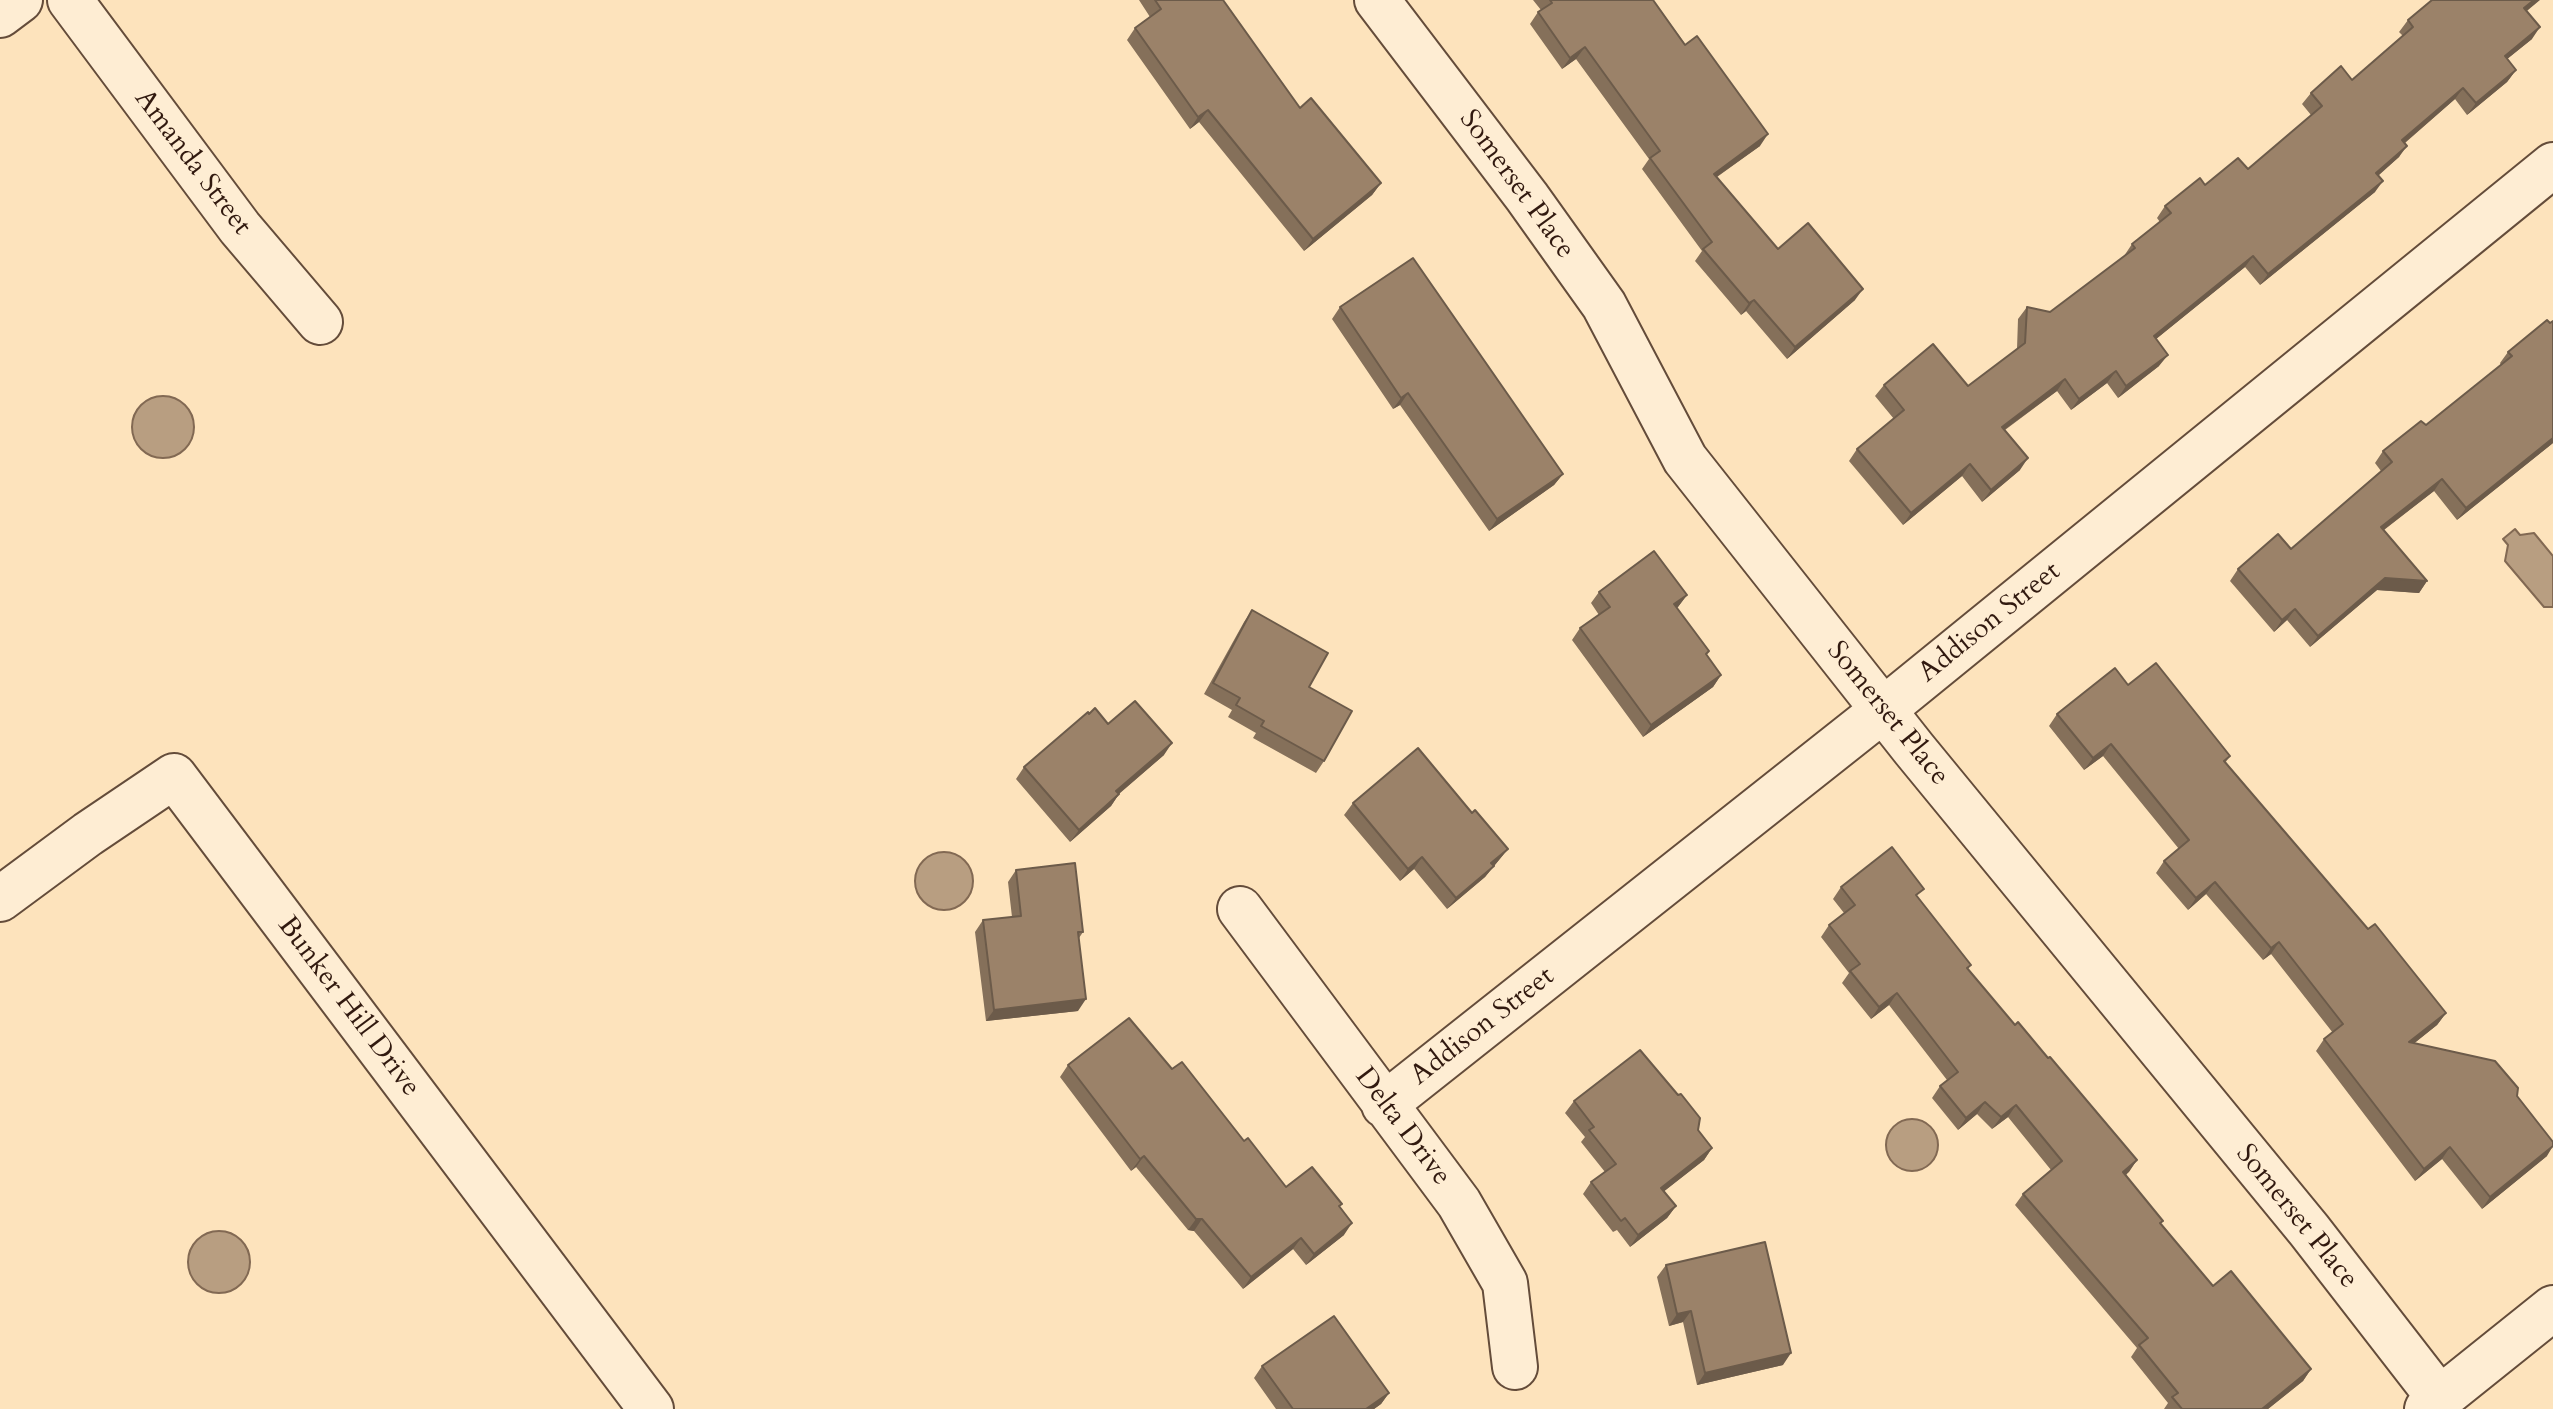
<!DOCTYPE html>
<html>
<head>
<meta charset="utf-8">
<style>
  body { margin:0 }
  canvas { display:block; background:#fde3bc }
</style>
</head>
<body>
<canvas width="2553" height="1409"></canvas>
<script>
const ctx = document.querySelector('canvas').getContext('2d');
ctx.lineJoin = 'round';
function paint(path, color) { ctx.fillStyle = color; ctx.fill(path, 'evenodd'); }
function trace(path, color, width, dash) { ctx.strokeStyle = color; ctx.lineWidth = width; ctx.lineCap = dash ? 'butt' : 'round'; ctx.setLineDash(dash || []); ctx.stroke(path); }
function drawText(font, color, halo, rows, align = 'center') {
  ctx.font = font + ' Cardo,serif'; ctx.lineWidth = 8; ctx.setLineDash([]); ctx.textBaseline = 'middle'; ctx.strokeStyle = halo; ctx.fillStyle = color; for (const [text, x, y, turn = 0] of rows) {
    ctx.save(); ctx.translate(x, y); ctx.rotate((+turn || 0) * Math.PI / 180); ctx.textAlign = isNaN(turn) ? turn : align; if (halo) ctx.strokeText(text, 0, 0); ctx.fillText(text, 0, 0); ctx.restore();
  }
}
const water = new Path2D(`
  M132 427a31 31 0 1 1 62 0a31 31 0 1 1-62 0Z
  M2515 529 2520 535 2534 533 2553 556V607H2544L2505 561 2508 545 2503 539Z
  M915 881a29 29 0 1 1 58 0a29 29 0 1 1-58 0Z
  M1886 1145a26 26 0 1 1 52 0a26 26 0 1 1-52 0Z
  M188 1262a31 31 0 1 1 62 0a31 31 0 1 1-62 0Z`);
const street = new Path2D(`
  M70 0 240 228 320 322
  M1377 0 1527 197 1604 305 1685 459 1914 749 2309 1230 2440 1399
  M0 15 20 0
  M0 899 88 834 174 776 651 1409
  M1240 909 1459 1203 1505 1283 1515 1367
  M1384 1105 1883 710 2553 165
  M2427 1409 2553 1308`);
const wall = new Path2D(`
  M1139 0H1223L1300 108 1381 183 1372 195 1304 251 1199 122 1190 129 1127 40 1135 28 1150 17Z
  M1533 0H1653L1760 146 1717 177 1778 249 1855 300 1787 359 1746 311 1741 315 1695 261 1702 251 1642 169 1649 159 1576 59 1562 69 1530 24 1538 12 1541 10Z
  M2527 11 2532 39 2507 59 2516 70 2507 82 2467 115 2455 99 2405 143 2399 157 2378 175 2375 192 2260 285 2245 267 2156 339 2159 366 2118 398 2107 383 2071 410 2057 391 2005 430 2020 470 1982 502 1962 476 1903 525 1849 461 1857 449 1894 419 1875 396 1884 385 1968 386 2017 349 2018 319 2027 307 2050 312 2124 256 2132 244 2160 222 2157 218 2165 206 2205 185 2248 169 2311 115 2302 104 2311 93 2352 80 2403 36 2399 32 2408 20Z
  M1340 307 1563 474 1554 485 1489 531 1400 405 1393 409 1332 319Z
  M2553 321V443L2457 520 2434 491 2384 530 2427 581 2419 593 2377 590 2310 647 2287 620 2274 632 2230 581 2238 569 2291 549 2381 471 2375 463 2383 451 2426 425 2501 365 2500 363 2508 352Z
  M1599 592 1687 595 1677 608 1709 651 1706 655 1721 675 1713 687 1643 737 1572 640 1580 628 1599 615 1591 603Z
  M1252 610 1309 687 1324 761 1316 773 1253 738 1256 733 1228 717 1232 710 1204 694 1244 622Z
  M2128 685 2230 756 2225 763 2368 929 2446 1013 2437 1025 2414 1043 2517 1096 2547 1156 2482 1209 2442 1159 2415 1181 2316 1051 2324 1039 2333 1033 2271 954 2263 960 2206 894 2188 910 2156 873 2164 861 2179 849 2103 756 2084 770 2049 726 2057 714Z
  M1089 714 1164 755 1119 794 1111 806 1070 842 1016 779 1024 767Z
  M1353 803 1472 813 1508 849 1485 877 1447 909 1414 869 1400 881 1344 815Z
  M1016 870 1083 932 1079 938 1078 1011 986 1021 975 932 983 920 1012 917 1008 882Z
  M1841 887 1918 898 1971 965 1968 969 2015 1025 2048 1058 2137 1160 2126 1175 2161 1224 2213 1286 2311 1369 2303 1381 2268 1409H2164L2168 1403 2131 1357 2137 1348 2015 1205 2023 1194 2051 1170 2008 1117 1992 1129 1977 1114 1958 1130 1932 1098 1940 1086 1947 1080 1889 1005 1871 1019 1842 983 1849 973 1821 937 1829 925 1844 913 1833 899Z
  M1068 1065 1172 1069 1244 1141 1286 1187 1340 1207 1344 1235 1306 1265 1293 1249 1243 1289 1194 1231 1188 1230 1136 1167 1131 1171 1060 1077Z
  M1574 1101 1698 1130 1712 1148 1704 1160 1664 1191 1676 1206 1667 1218 1630 1247 1617 1230 1613 1232 1583 1194 1591 1182 1605 1172 1581 1142 1585 1137 1565 1113Z
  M1666 1265 1783 1365 1697 1385 1683 1322 1669 1326 1657 1277Z
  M1262 1366 1389 1393 1381 1404 1374 1409H1276L1254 1378Z`);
const shadedWall = new Path2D(`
  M2534 0H2540L2516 20 2524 8Z
  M2540 27 2532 39 2496 68 2505 56Z
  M1585 47 1576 59 1562 69 1570 58Z
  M2516 70 2507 82 2467 115 2476 103Z
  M2463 88 2455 99 2394 152 2402 140Z
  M1208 110 1199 122 1190 129 1198 117Z
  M1768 134 1760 146 1705 185 1714 174Z
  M2407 146 2399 157 2368 185 2376 173Z
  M2383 181 2375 192 2260 285 2268 274Z
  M1381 183 1372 195 1304 251 1313 239Z
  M2253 256 2245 267 2145 348 2154 336Z
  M1863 289 1855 300 1787 359 1795 347Z
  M1754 300 1746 311 1741 315 1749 303Z
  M2168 355 2159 366 2118 398 2126 386Z
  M2116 371 2107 383 2071 410 2079 399Z
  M2065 379 2057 391 1993 438 2002 427Z
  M1408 393 1400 405 1393 409 1401 398Z
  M2553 438V443L2457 520 2466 508Z
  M2028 458 2020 470 1982 502 1991 490Z
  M1970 464 1962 476 1903 525 1911 513Z
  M1563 474 1554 485 1489 531 1497 519Z
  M2442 479 2434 491 2373 538 2381 527Z
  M2385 578 2427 581 2419 593 2377 590 2310 647 2318 636Z
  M1687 595 1678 607 1666 616 1674 604Z
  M2295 609 2287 620 2274 632 2282 620Z
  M1721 675 1713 687 1643 737 1651 725Z
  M1172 743 1164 755 1108 803 1116 791Z
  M2111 744 2103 756 2084 770 2093 758Z
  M1119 794 1111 806 1070 842 1079 830Z
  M1508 849 1485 877 1447 909 1456 898 1491 863Z
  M1422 857 1414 869 1400 881 1408 869Z
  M2215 882 2206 894 2188 910 2196 898Z
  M2279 942 2271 954 2263 960 2271 948Z
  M1897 993 1889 1005 1871 1019 1879 1007Z
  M1086 999 1078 1011 986 1021 994 1010Z
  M2446 1013 2437 1025 2401 1054 2409 1042Z
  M1985 1102 1977 1114 1958 1130 1966 1118Z
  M2016 1105 2008 1117 1992 1129 2001 1117Z
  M2553 1146 2547 1156 2482 1209 2490 1197Z
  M2450 1147 2442 1159 2415 1181 2424 1169Z
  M1712 1148 1704 1160 1653 1200 1661 1188Z
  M1144 1156 1136 1167 1131 1171 1140 1159Z
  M2137 1160 2129 1172 2115 1184 2123 1172Z
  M1676 1206 1667 1218 1630 1247 1638 1235Z
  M1196 1219H1202L1194 1231 1188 1230Z
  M1352 1223 1344 1235 1306 1265 1314 1254Z
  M1301 1238 1293 1249 1243 1289 1251 1277Z
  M1691 1311 1683 1322 1669 1326 1677 1314Z
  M1791 1353 1783 1365 1697 1385 1705 1373Z
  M2311 1369 2303 1381 2268 1409H2262Z
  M1389 1393 1381 1404 1374 1409H1366Z`);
const building = new Path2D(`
  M1155 0H1223L1300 108 1311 98 1381 183 1313 239 1208 110 1198 117 1135 28 1161 9Z
  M1550 0H1653L1685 45 1697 36 1768 134 1714 174 1778 249 1808 223 1863 289 1795 347 1754 300 1749 303 1703 249 1712 242 1650 158 1660 151 1585 47 1570 58 1538 12 1552 3Z
  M2432 0H2534L2524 8 2540 27 2505 56 2516 70 2476 103 2463 88 2402 140 2407 146 2376 173 2383 181 2268 274 2253 256 2154 336 2168 355 2126 386 2116 371 2079 399 2065 379 2002 427 2028 458 1991 490 1970 464 1911 513 1857 449 1904 410 1884 385 1933 344 1968 386 2025 343 2027 307 2050 312 2135 248 2132 244 2171 213 2165 206 2200 178 2205 185 2238 158 2248 169 2322 106 2311 93 2341 66 2352 80 2413 27 2408 20Z
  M1413 258 1563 474 1497 519 1408 393 1401 398 1340 307Z
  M2547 320 2550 323 2553 321V438L2466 508 2442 479 2381 527 2427 581 2385 578 2318 636 2295 609 2282 620 2238 569 2278 534 2291 549 2392 462 2383 451 2421 421 2426 425 2512 356 2508 352Z
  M1654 551 1687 595 1674 604 1709 651 1706 654 1721 675 1651 725 1580 628 1610 607 1599 592Z
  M1252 610 1328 653 1309 687 1352 711 1324 761 1261 726 1264 721 1236 705 1240 698 1213 683Z
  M2156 663 2230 756 2224 761 2368 929 2375 924 2446 1013 2409 1042 2495 1061 2518 1088 2517 1096 2553 1142V1146L2490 1197 2450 1147 2424 1169 2324 1039 2343 1024 2279 942 2271 948 2215 882 2196 898 2164 861 2189 840 2111 744 2093 758 2057 714 2115 668 2128 685Z
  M1135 701 1172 743 1116 791 1119 794 1079 830 1024 767 1088 712 1089 714 1095 708 1108 724Z
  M1418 748 1472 813 1475 810 1508 849 1491 863 1494 866 1456 898 1422 857 1408 869 1353 803Z
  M1892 847 1924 889 1916 895 1971 965 1967 968 2015 1025 2018 1022 2048 1058 2050 1057 2137 1160 2123 1172 2163 1221 2160 1223 2213 1286 2231 1271 2311 1369 2262 1409H2182L2172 1397 2178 1393 2139 1345 2148 1338 2023 1194 2062 1161 2016 1105 2001 1117 1985 1102 1966 1118 1940 1086 1958 1072 1897 993 1879 1007 1850 971 1860 964 1829 925 1855 905 1841 887Z
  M1075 863 1083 932H1078L1086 999 994 1010 983 920 1021 916 1016 870Z
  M1129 1018 1172 1069 1182 1062 1244 1141 1248 1138 1286 1187 1312 1167 1342 1204 1339 1206 1352 1223 1314 1254 1301 1238 1251 1277 1202 1219H1196L1144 1156 1140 1159 1068 1065Z
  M1640 1050 1678 1095 1681 1094 1700 1118 1698 1130 1712 1148 1661 1188 1676 1206 1638 1235 1625 1218 1621 1221 1591 1182 1616 1164 1589 1130 1594 1127 1574 1101Z
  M1765 1242 1791 1353 1705 1373 1691 1311 1677 1314 1666 1265Z
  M1334 1316 1389 1393 1366 1409H1293L1262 1366Z`);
const streetNames = [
  ["Amanda Street",192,163,53],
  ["Somerset Place",1516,185,54],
  ["Addison Street",1990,623,-39],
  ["Somerset Place",1887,714,51],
  ["Bunker Hill Drive",348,1007,53],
  ["Addison Street",1483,1027,-38],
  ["Delta Drive",1402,1127,53],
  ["Somerset Place",2296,1217,51]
];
paint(water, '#b89e81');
trace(water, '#826953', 2);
trace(street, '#644c3a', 48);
trace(street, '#feedd3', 44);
paint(wall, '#85705a');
paint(shadedWall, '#6c5b4a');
paint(building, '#9b8269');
trace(building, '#6c5b4a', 2);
drawText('28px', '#31190f', '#feedd3', streetNames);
</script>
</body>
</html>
